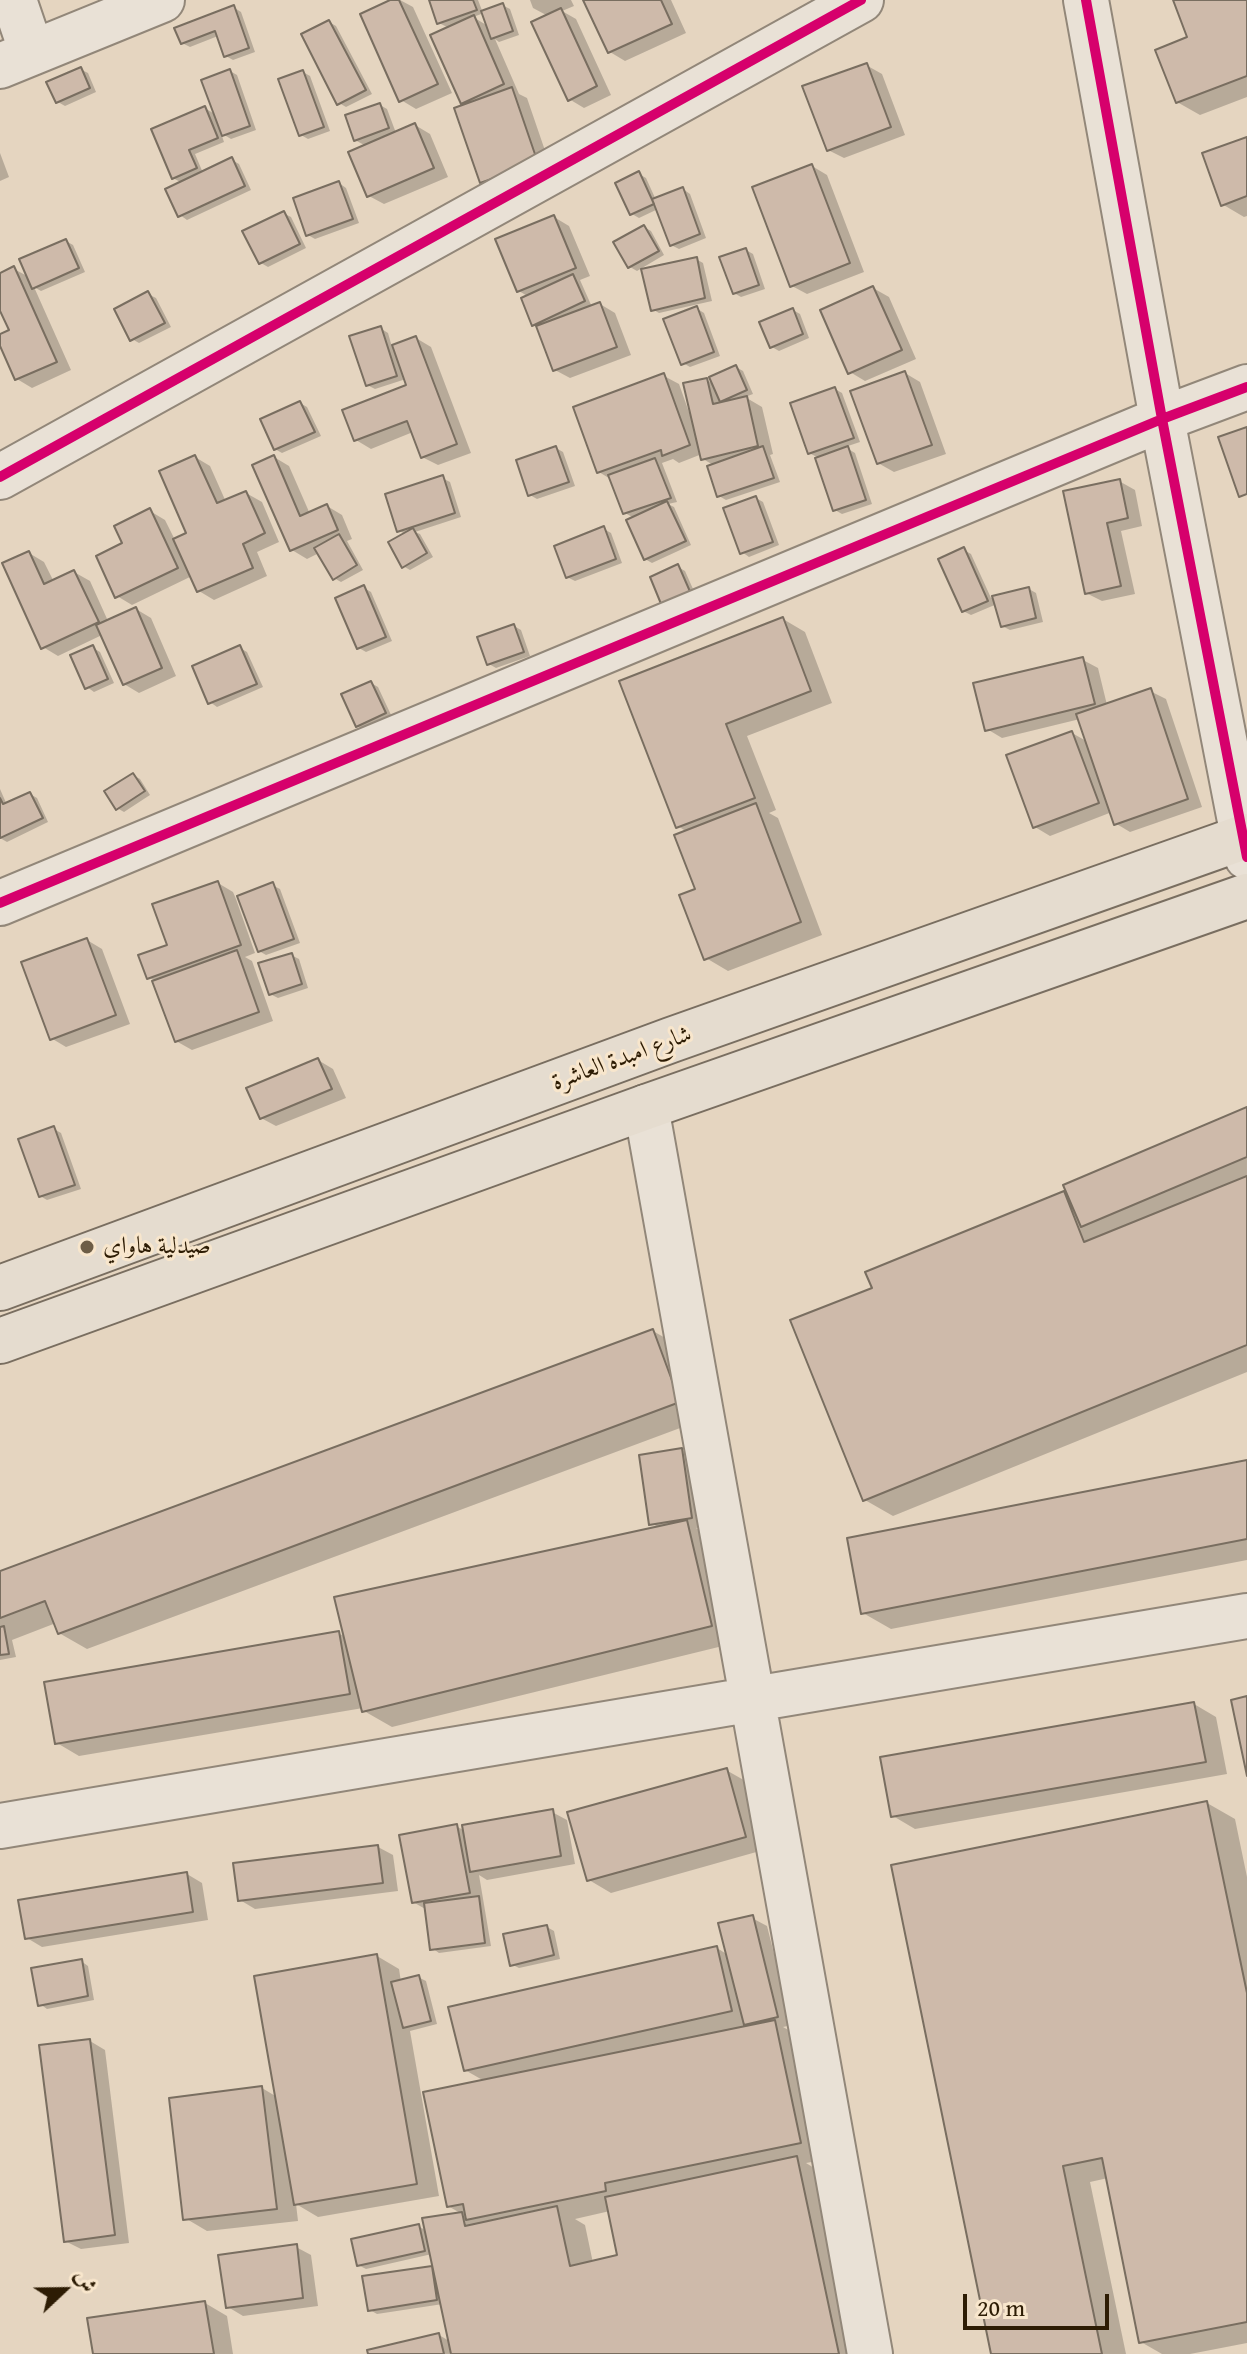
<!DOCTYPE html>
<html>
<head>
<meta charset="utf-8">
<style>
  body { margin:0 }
  #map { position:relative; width:1247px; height:2354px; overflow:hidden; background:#e5d5c0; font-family:"Gentium Book Plus",Amiri,serif }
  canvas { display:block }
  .north { position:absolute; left:24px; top:2250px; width:80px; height:80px; -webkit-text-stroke:6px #f8e6cc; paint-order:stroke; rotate:68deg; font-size:22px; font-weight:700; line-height:32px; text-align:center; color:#2d1c04 }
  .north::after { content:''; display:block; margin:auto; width:28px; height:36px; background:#2d1c04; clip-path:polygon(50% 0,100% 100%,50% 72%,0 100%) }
  .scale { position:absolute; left:963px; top:2294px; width:146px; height:36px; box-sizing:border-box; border:4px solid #2d1c04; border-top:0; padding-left:10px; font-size:24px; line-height:28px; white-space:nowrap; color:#2d1c04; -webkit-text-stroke:6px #f8e6cc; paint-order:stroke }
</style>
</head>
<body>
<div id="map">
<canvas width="1247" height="2354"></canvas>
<div class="north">ش</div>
<div class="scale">20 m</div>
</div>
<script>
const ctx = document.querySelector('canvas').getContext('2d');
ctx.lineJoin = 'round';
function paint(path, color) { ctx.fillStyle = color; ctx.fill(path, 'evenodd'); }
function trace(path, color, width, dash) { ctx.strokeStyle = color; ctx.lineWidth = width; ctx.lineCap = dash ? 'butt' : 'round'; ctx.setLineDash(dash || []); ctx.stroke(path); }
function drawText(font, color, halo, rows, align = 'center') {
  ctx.font = font + ' "Gentium Book Plus",Amiri,serif'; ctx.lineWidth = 6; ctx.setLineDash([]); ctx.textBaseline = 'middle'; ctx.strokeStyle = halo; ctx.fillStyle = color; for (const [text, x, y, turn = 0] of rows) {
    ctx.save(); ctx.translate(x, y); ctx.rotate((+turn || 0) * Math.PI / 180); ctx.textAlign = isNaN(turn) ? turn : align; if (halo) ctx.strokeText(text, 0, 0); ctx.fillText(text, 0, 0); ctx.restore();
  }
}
const shadow = new Path2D(`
  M394 0H400L413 7 452 93 416 109 401 100Z
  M431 0H478L483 13 502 5 510 9 519 35 499 42 495 39 519 94 527 98 552 171 497 190 481 181 449 28 439 23ZM484 13 488 26 473 17Z
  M530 0H571L574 6 562 11 576 19 611 95 584 108 569 99 548 16 533 8Z
  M586 0H671L686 33 625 61 610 52Z
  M1175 0H1247V97L1200 115 1177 102 1190 38Z
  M233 7 241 12 255 52 233 60 226 56 218 36 190 47 182 43Z
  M329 22 336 26 372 94 346 107 339 103Z
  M866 65 882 74 905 135 844 158 828 150Z
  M80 69 88 73 96 92 65 106 58 102Z
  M230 71 237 75 256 130 231 139 221 133 224 142 195 154 203 173 232 160 239 164 251 190 187 220 180 215 182 183 173 178 205 108 216 115Z
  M303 72 310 76 330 131 308 139 301 135Z
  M380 105 387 109 396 133 415 125 430 134 448 177 384 204 369 196 366 146 355 140Z
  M1247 139V216L1244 217 1222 204Z
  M0 153 9 177 0 181Z
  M812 166 827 175 864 272 807 294 792 286Z
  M639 174 646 178 656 200 683 189 690 194 706 238 679 249 671 245 658 209 639 218 632 214Z
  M339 183 346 188 359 223 315 239 308 235Z
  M283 213 291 217 306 248 268 267 261 263Z
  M554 217 569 226 590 276 580 280 592 307 600 304 615 313 631 355 570 378 555 370 538 327 534 324 529 297 519 291Z
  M644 227 651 231 664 255 637 271 630 267Z
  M66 241 73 245 85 272 41 291 34 287 71 370 32 388 17 379 0 341V336L11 331 2 311 0 312V275L14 269 29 277Z
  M746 250 753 254 765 289 741 297 734 293Z
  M696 259 703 263 712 301 659 313 652 309Z
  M873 288 889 297 916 359 865 381 850 372Z
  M148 294 156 298 171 327 139 343 132 339Z
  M696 308 704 313 720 356 690 367 683 363Z
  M793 310 800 314 809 338 779 351 772 347Z
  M380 328 388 333 392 347 416 338 431 347 471 453 438 465 422 457 413 432 371 449 356 440 409 386 406 379 375 389 367 385Z
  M736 367 743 371 753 394 745 397 762 407 773 454 770 455 780 482 726 500 719 496 715 466 703 459 702 454 679 463 673 459 662 463 677 502 668 504 674 507 691 545 652 563 645 559 634 518 625 513 612 480 599 472 664 376 679 384 690 415 693 414 707 380 715 385Z
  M905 373 920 382 946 454 894 472 878 463Z
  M835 389 842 393 860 442 845 447 855 453 872 504 842 514 835 510 817 457 809 453Z
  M300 403 307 407 321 436 282 453 275 449Z
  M556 448 563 452 575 486 537 499 530 495Z
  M195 457 210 466 226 502 246 493 262 502 279 542 257 552 267 576 214 600 199 591 192 576 132 605 117 596 124 544 150 511 165 520 175 540 189 535Z
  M274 457 289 466 310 514 327 506 342 515 352 539 347 541 363 570 341 582 334 578 319 553 307 559 292 550Z
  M442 478 450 482 461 517 415 532 420 534 433 557 410 570 403 566 405 534 398 530Z
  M1119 481 1135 490 1142 526 1121 531 1135 594 1102 601 1086 593Z
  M756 498 763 502 779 545 749 557 742 552Z
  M604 529 611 533 622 563 575 581 567 577Z
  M964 550 971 554 991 598 1029 589 1036 593 1043 622 1010 630 1002 626 997 604 971 615 963 611Z
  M29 553 44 562 54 582 74 572 90 581 108 621 136 609 151 618 176 676 139 693 124 684 102 635 58 656 43 647Z
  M678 567 685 571 701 607 675 618Z
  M364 588 371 592 392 641 366 652 359 648Z
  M783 619 805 632 832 703 747 736 776 810 769 813 778 818 822 935 728 971 706 958 687 832 678 826 622 682Z
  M514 626 521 630 530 656 496 668 489 664Z
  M93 648 100 652 114 683 94 692 87 687Z
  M240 648 247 652 263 687 217 707 210 702Z
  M1083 660 1098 668 1107 705 1150 691 1166 699 1202 807 1130 832 1115 823 1112 812 1050 836 1035 827 1072 733 1088 742 1080 719 1002 738 987 729Z
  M371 683 378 687 392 717 364 730 357 725Z
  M133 775 140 779 150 795 124 812 117 808Z
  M0 789 7 805 30 794 37 798 48 822 7 842 0 838Z
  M218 883 233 892 236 899 272 885 280 889 300 943 266 955 259 951 239 898 236 899 255 953 245 957 252 961 273 1021 192 1050 176 1041 155 981 148 977Z
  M87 940 102 949 130 1024 66 1047 51 1038Z
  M291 955 299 959 308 988 278 998 270 994Z
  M318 1060 333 1069 346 1098 276 1126 261 1118Z
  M1247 1109V1372L893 1516 865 1500 874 1289 1064 1194 1070 1198Z
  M54 1129 61 1133 81 1189 47 1200 40 1196Z
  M653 1331 681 1347 707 1418 87 1649 59 1633 56 1623 12 1640 16 1657 0 1660V1573Z
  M682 1450 697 1459 706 1526 696 1528 715 1539 739 1642 392 1727 364 1711 363 1708 79 1756 57 1743 338 1633 346 1637 660 1528 651 1523Z
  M1247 1462V1560L891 1629 863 1613Z
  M1194 1704 1216 1717 1227 1774 915 1829 893 1816Z
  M726 1770 749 1783 767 1849 611 1893 589 1880Z
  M1207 1803 1235 1819 1247 1877V2343L1190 2354H1162L1141 2342 1108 2178 1090 2182 1126 2354H993L893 1866Z
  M552 1812 567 1820 575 1864 487 1880 479 1875 491 1946 439 1953 432 1948 427 1910 413 1902 456 1826 465 1831Z
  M378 1847 393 1855 398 1891 255 1909 240 1900Z
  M187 1874 202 1883 208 1920 42 1947 27 1938Z
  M752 1918 767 1926 792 2025 783 2027 803 2038 828 2159 806 2163 824 2174 863 2354H370L439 2335 451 2342 443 2304 377 2314 370 2310 432 2268 435 2270 432 2254 366 2269 358 2265 418 2226 427 2231 462 2214 448 2206 486 2082 465 2070 717 1948 728 1955ZM610 2211 620 2257 593 2263 585 2225 575 2219Z
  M547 1927 554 1931 560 1959 519 1968 511 1964Z
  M377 1956 399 1969 401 1982 418 1977 426 1981 437 2024 410 2031 439 2196 318 2217 296 2204 298 2221 207 2231 185 2218 262 2088 277 2097Z
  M81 1961 88 1966 94 2000 47 2009 40 2004Z
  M90 2041 105 2050 129 2243 81 2249 65 2241Z
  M296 2247 311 2255 318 2306 243 2316 228 2307Z
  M205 2303 227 2316 233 2354H95Z`);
const building = new Path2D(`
  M390 0H399L438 84 399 102 360 14Z
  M429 0H473L477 10 437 24Z
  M583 0H661L672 24 608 53Z
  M1173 0H1247V76L1176 103 1155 50 1187 37Z
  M503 3 513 31 491 39 481 11Z
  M234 5 249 48 224 57 215 31 181 44 174 28Z
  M561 8 597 86 568 101 531 22Z
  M474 15 504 84 461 104 430 35Z
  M329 20 366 90 337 105 301 34Z
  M867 63 891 127 827 151 802 86Z
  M81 67 90 88 56 103 46 82Z
  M230 69 250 126 222 136 201 80Z
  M303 70 324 127 299 136 278 79Z
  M512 87 538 163 480 183 454 108Z
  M380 103 389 128 354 141 345 115Z
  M205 106 218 138 189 150 197 168 172 179 151 129Z
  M415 123 434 168 367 197 348 152Z
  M1247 137V196L1221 206 1202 153Z
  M232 157 245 186 178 217 165 189Z
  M812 164 850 263 790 287 752 187Z
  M639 171 654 204 630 215 615 183Z
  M339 181 353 219 306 236 293 198Z
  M683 187 700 234 670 246 652 199Z
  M284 211 300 244 259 264 242 231Z
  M554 215 576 268 517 292 495 239Z
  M644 225 659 251 628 268 613 242Z
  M66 239 79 268 32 289 19 259Z
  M746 248 759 285 733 294 719 257Z
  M697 257 705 298 651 311 641 269Z
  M14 266 57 362 15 380 0 346V334L9 330 0 311V273Z
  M573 274 585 301 532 326 521 298Z
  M873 286 902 350 848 374 820 310Z
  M148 291 165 323 130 341 114 309Z
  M600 302 617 347 553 371 536 326Z
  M697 306 714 352 681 365 663 319Z
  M793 308 803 334 770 348 759 322Z
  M381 326 397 376 366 386 349 336Z
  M416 336 457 444 421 458 407 421 354 441 342 410 406 385 392 345Z
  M736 365 747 390 720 402 709 377Z
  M905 371 932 445 877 464 850 391Z
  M664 373 690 445 662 456 661 450 597 473 573 407Z
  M707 378 713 404 747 396 758 446 701 460 683 383Z
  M835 387 854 438 808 454 790 403Z
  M300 401 315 432 274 450 260 419Z
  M1247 427V494L1239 497 1218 437Z
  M556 446 569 482 528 496 516 460Z
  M763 446 774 478 717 497 707 466Z
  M848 446 866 500 833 511 815 458Z
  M195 455 217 503 246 491 265 533 243 544 253 568 197 592 173 539 186 533 159 471Z
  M274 455 300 516 327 504 338 530 290 551 252 465Z
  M655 458 671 498 623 514 608 475Z
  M443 475 455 513 397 532 385 494Z
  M1120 479 1128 518 1107 523 1121 586 1085 594 1063 491Z
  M756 496 773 542 740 554 723 508Z
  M667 501 686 541 644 560 626 520Z
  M150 508 178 568 115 598 96 556 122 543 114 526Z
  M604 526 616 559 566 578 554 546Z
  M413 528 427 553 402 568 388 542Z
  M339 534 357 565 333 580 314 548Z
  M964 547 988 601 962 612 938 559Z
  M29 551 44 584 74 570 99 622 41 649 2 563Z
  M678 564 695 603 666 616 650 577Z
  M364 585 386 637 357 649 335 598Z
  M1029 587 1036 618 1001 627 992 596Z
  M136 607 162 668 123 685 96 625Z
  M783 617 811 691 726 724 755 798 676 828 619 681Z
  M514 624 524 652 487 665 477 637Z
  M93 645 108 679 85 689 70 655Z
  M240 645 257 684 208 704 192 666Z
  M1083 657 1095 704 985 731 973 683Z
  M371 681 386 713 356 727 341 694Z
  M1151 688 1188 799 1114 825 1076 714Z
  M1072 731 1099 803 1033 828 1006 755Z
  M133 773 145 791 116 810 104 791Z
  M30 792 43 818 0 838V798L3 804Z
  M756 803 801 922 704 960 679 895 695 889 674 835Z
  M218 881 241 945 147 979 138 955 167 945 152 904Z
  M273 882 294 939 258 952 237 896Z
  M87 938 116 1015 50 1040 21 962Z
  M237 950 259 1012 175 1042 152 981Z
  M292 953 302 984 269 995 258 963Z
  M318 1058 332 1089 260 1119 246 1088Z
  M1247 1107V1157L1081 1227 1063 1185Z
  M54 1126 75 1185 39 1197 18 1139Z
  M1247 1176V1345L863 1501 790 1320 872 1288 865 1272 1064 1191 1084 1242Z
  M653 1329 680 1402 58 1634 45 1601 0 1618V1571Z
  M682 1448 692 1518 649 1525 639 1455Z
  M1247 1460V1539L861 1614 847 1538Z
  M687 1520 712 1626 362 1712 334 1597Z
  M4 1626 9 1654 0 1655V1627Z
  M339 1631 350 1694 55 1744 44 1682Z
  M1247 1696V1776L1231 1700Z
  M1194 1702 1206 1762 891 1817 880 1757Z
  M727 1768 746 1837 587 1881 567 1812Z
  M1207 1801 1247 1993V2322L1139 2343 1102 2158 1063 2166 1102 2354H991L891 1865Z
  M553 1809 561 1856 470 1872 462 1825Z
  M457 1824 470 1893 412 1903 399 1835Z
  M378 1845 383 1883 238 1901 233 1863Z
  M187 1872 193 1912 25 1939 18 1900Z
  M479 1896 485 1943 430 1950 424 1903Z
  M753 1915 778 2017 744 2025 718 1923Z
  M547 1925 554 1955 510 1966 503 1934Z
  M717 1946 732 2011 464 2071 448 2007Z
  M377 1954 417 2184 294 2205 254 1976Z
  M82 1959 88 1996 38 2006 31 1968Z
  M419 1975 431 2021 403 2028 391 1982Z
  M775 2020 801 2143 605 2183 606 2191 466 2220 463 2204 447 2207 423 2092Z
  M90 2039 115 2235 64 2242 39 2045Z
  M262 2086 277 2209 183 2220 169 2098Z
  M797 2156 839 2354H451L422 2218 462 2212 465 2226 557 2206 570 2266 617 2255 605 2197Z
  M419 2224 425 2251 357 2266 351 2239Z
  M297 2244 303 2298 226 2308 218 2255Z
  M432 2266 437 2300 368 2311 362 2276Z
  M205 2301 214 2354H93L87 2318Z
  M439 2333 444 2354H368L367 2350Z`);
const minor = new Path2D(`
  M14 0 32 53
  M1086 0 1162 419 1247 857
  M0 66 162 0
  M0 477 861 0
  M0 903 1162 419 1247 387
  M646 1107 870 2354
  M0 1826 1247 1616`);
const major = new Path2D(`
  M0 1288 671 1040 1247 836
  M0 1341 646 1107 1247 896`);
const cycleway = new Path2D(`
  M1086 0 1162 419 1247 857
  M0 477 861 0
  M0 903 1162 419 1247 387`);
const markers = [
  [87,1247,8,"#6d5d46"]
];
const streetNames = [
  ["شارع امبدة العاشرة",622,1059,-20]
];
const poiNames = [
  ["صيدلية هاواي",103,1247]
];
paint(shadow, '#0003');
paint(building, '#cebaaa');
trace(building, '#796e60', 2);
trace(minor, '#928779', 48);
trace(major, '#796e60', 48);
trace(minor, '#e9e1d6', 44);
trace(major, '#e5dccf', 44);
trace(cycleway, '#d6006c', 10);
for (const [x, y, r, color] of markers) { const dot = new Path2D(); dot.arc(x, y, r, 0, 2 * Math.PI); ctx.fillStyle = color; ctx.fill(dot); trace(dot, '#f8e6cc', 3); }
drawText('24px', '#2d1c04', '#f8e6cc', streetNames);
drawText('24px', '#2d1c04', '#f8e6cc', poiNames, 'left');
</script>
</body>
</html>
